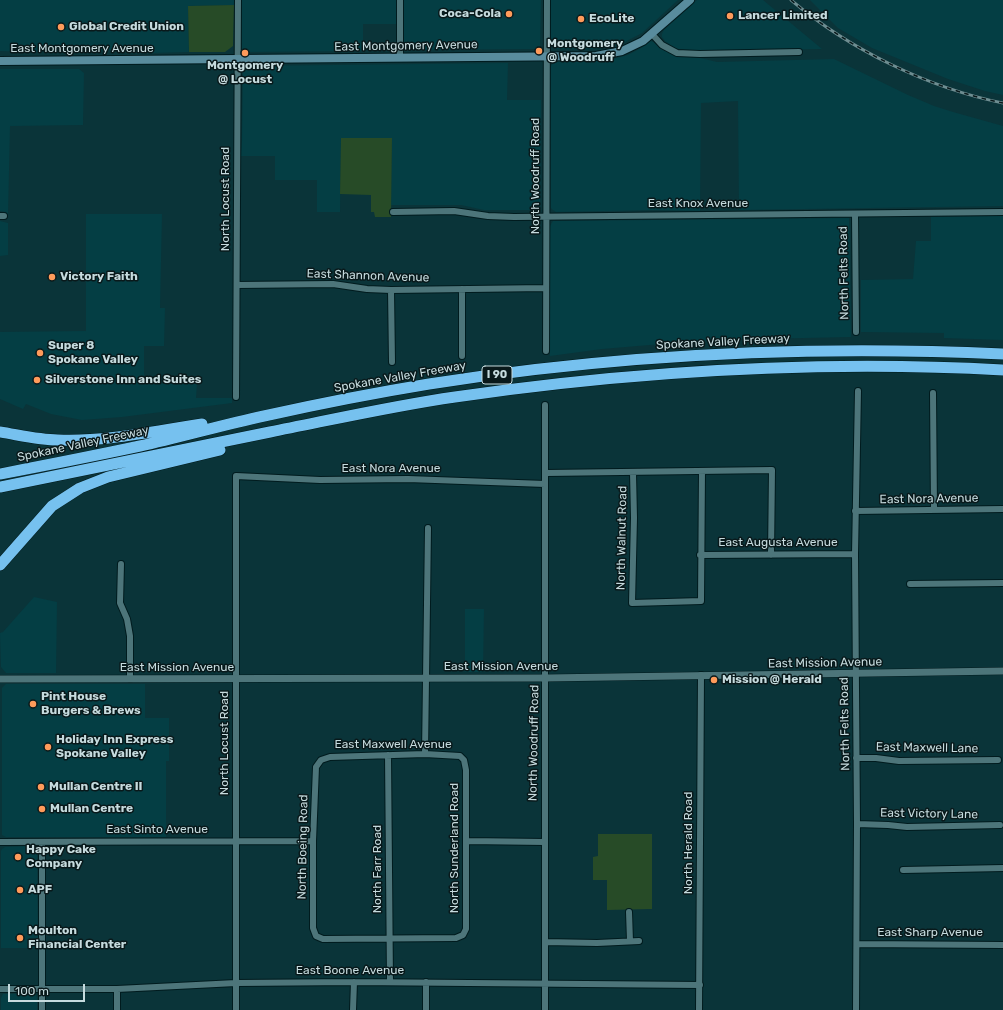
<!DOCTYPE html>
<html>
<head>
<meta charset="utf-8">
<style>
  body { margin:0 }
  #map { position:relative; width:1003px; height:1010px; overflow:hidden; background:#0a3439; font-family:Rubik,sans-serif }
  canvas { display:block }
  .scale { position:absolute; left:8px; top:984px; width:77px; height:18px; box-sizing:border-box; border:2px solid #c6dbde; border-top:0; padding-left:5px; font-size:12px; line-height:14px; white-space:nowrap; color:#c6dbde; -webkit-text-stroke:3px #09191b; paint-order:stroke }
</style>
</head>
<body>
<div id="map">
<canvas width="1003" height="1010"></canvas>
<div class="scale">100 m</div>
</div>
<script>
const ctx = document.querySelector('canvas').getContext('2d');
ctx.lineJoin = 'round';
function paint(path, color) { ctx.fillStyle = color; ctx.fill(path, 'evenodd'); }
function trace(path, color, width, dash) { ctx.strokeStyle = color; ctx.lineWidth = width; ctx.lineCap = dash ? 'butt' : 'round'; ctx.setLineDash(dash || []); ctx.stroke(path); }
function drawText(font, color, halo, rows, align = 'center') {
  ctx.font = font + ' Rubik,sans-serif'; ctx.lineWidth = 3; ctx.setLineDash([]); ctx.textBaseline = 'middle'; ctx.strokeStyle = halo; ctx.fillStyle = color; for (const [text, x, y, turn = 0] of rows) {
    ctx.save(); ctx.translate(x, y); ctx.rotate((+turn || 0) * Math.PI / 180); ctx.textAlign = isNaN(turn) ? turn : align; if (halo) ctx.strokeText(text, 0, 0); ctx.fillText(text, 0, 0); ctx.restore();
  }
}
const built = new Path2D(`
  M0 0H234V5L188 6 189 52 149 53 123 50 25 52 0 51Z
  M242 0H396V24H363V51L245 52 242 49Z
  M402 0H541L540 48 538 49 404 50 402 47Z
  M551 0H678L642 33 621 44 598 49H556L551 45Z
  M697 0H763L822 49 706 51 683 50 675 48 665 41 662 37V34L664 30Z
  M810 0H1003V95L985 91 948 79 872 48 838 28Z
  M650 41 653 42 663 49 673 55 682 57H696L717 62 834 59 908 95 934 106 953 112 1003 126V206L739 210 738 101 701 103 700 211 653 210 556 212 553 210 551 208V66L553 63 555 62 609 60 628 55 641 48Z
  M508 63 507 100H541L540 207 537 210H484L461 205H391L392 138H341L340 212H317V180H275V156H241L242 141 243 68 246 66Z
  M0 69H79L84 73 83 125 10 126 8 215 6 212 0 211Z
  M86 214H162L160 308H165L164 346H144V384H197L196 398H232V403L122 417 82 420 51 414 26 404 23 409 0 399V332L86 331Z
  M1003 216V340L944 338V333L861 332V280L913 279 916 241H931V217Z
  M849 218 851 337 709 340 602 349 550 356V226L553 221Z
  M0 221 8 223V255L0 256Z
  M34 597 57 602 56 673H6L1 667 0 633 3 632Z
  M465 609H484L483 672H465Z
  M6 684H145V718H169V761H166V837H6L2 835V688Z
  M33 846 37 849V851L38 948H1V851L2 849 5 847Z
  M3 994H35L37 998V1010H1V998Z`);
const green = new Path2D(`
  M234 5 233 46 225 52H189L188 6Z
  M341 138H392L391 217H375L374 212H371V195L340 194Z
  M598 834H652V909L607 910V880H593V857L598 856Z`);
const minor = new Path2D(`
  M400 0V58
  M652 34 662 45 677 53 700 54 799 52
  M393 212 454 211 488 216 514 217 1003 212
  M855 214 856 332
  M0 216H4
  M237 285 333 284 367 289 391 290 546 288
  M462 289V356
  M391 290 392 362
  M546 351 547 0
  M933 393 934 510
  M236 397 238 0
  M546 473 772 470 771 555
  M633 473 634 518 632 603 701 601 702 471
  M855 511 1003 509
  M700 555 855 554
  M121 564 120 603 127 619 130 636V679
  M910 584 1003 583
  M425 754 460 756 464 760 466 770V929L463 935 456 938 323 939 316 936 313 928V841L316 767 321 760 330 757Z
  M425 754 428 528
  M388 755 390 982
  M856 758H876L899 761 998 760
  M857 824 888 825 907 827 1000 825
  M467 841 545 842
  M0 842 313 841
  M903 870 1003 868
  M629 912 630 941
  M545 942 597 943 639 941
  M857 944 1003 945
  M426 982V1010
  M0 989H117L236 983 354 982 700 985
  M117 989V1010
  M42 1010V842
  M236 1010V476L320 480 408 479 545 484
  M353 1010 354 982
  M545 1010V405
  M699 1010 701 675
  M856 1010 857 824 855 554 858 391`);
const tertiary = new Path2D(`
  M0 679 546 678 1003 671`);
const secondary = new Path2D(`
  M0 61 596 56 622 51 643 41 690 0`);
const motorway = new Path2D(`
  M0 432C19 435 39 440 58 440 106 442 154 431 202 424
  M0 474C47 465 93 456 140 446 181 437 222 425 264 416 318 404 374 393 429 384 619 354 811 345 1003 354
  M0 487C90 468 180 451 270 432 331 420 392 406 455 397 636 371 820 360 1003 370
  M0 565 52 506 80 488 108 477 220 450`);
const rail = new Path2D(`
  M791 0C849 49 928 88 1003 103`);
const markers = [
  [509,14,4,"#ff9b5b"],
  [730,16,4,"#ff9b5b"],
  [581,19,4,"#ff9b5b"],
  [61,27,4,"#ff9b5b"],
  [539,51,4,"#ff9b5b"],
  [245,53,4,"#ff9b5b"],
  [52,277,4,"#ff9b5b"],
  [40,353,4,"#ff9b5b"],
  [37,380,4,"#ff9b5b"],
  [714,680,4,"#ff9b5b"],
  [33,704,4,"#ff9b5b"],
  [48,747,4,"#ff9b5b"],
  [41,787,4,"#ff9b5b"],
  [42,809,4,"#ff9b5b"],
  [18,857,4,"#ff9b5b"],
  [20,890,4,"#ff9b5b"],
  [20,938,4,"#ff9b5b"]
];
const shields = [
  [497,375,30]
];
const shieldNames = [
  ["I 90",497,375]
];
const poiNames = [
  ["Coca-Cola",501,14,"right"],
  ["Lancer Limited",738,16],
  ["EcoLite",589,19],
  ["Global Credit Union",69,27],
  ["Montgomery",547,44],
  ["@ Woodruff",547,58],
  ["Montgomery",245,66,"center"],
  ["@ Locust",245,80,"center"],
  ["Victory Faith",60,277],
  ["Super 8",48,346],
  ["Spokane Valley",48,360],
  ["Silverstone Inn and Suites",45,380],
  ["Mission @ Herald",722,680],
  ["Pint House",41,697],
  ["Burgers & Brews",41,711],
  ["Holiday Inn Express",56,740],
  ["Spokane Valley",56,754],
  ["Mullan Centre II",49,787],
  ["Mullan Centre",50,809],
  ["Happy Cake",26,850],
  ["Company",26,864],
  ["APF",28,890],
  ["Moulton",28,931],
  ["Financial Center",28,945]
];
const streetNames = [
  ["East Montgomery Avenue",406,46,-1],
  ["East Montgomery Avenue",82,49],
  ["North Woodruff Road",536,176,-90],
  ["North Locust Road",226,199,-90],
  ["East Knox Avenue",698,204],
  ["North Felts Road",844,273,-91],
  ["East Shannon Avenue",368,276,2],
  ["Spokane Valley Freeway",723,342,-3],
  ["Spokane Valley Freeway",400,377,-10],
  ["Spokane Valley Freeway",83,444,-12],
  ["East Nora Avenue",391,469],
  ["East Nora Avenue",929,499,-1],
  ["North Walnut Road",622,538,-89],
  ["East Augusta Avenue",778,543],
  ["East Mission Avenue",825,663,-1],
  ["East Mission Avenue",501,667],
  ["East Mission Avenue",177,668],
  ["North Felts Road",845,724,-91],
  ["North Locust Road",225,743,-90],
  ["North Woodruff Road",534,743,-89],
  ["East Maxwell Avenue",393,745],
  ["East Maxwell Lane",927,748,1],
  ["East Victory Lane",929,814,1],
  ["East Sinto Avenue",157,830],
  ["North Herald Road",689,843,-90],
  ["North Boeing Road",303,847,-89],
  ["North Sunderland Road",455,848,-90],
  ["North Farr Road",378,869,-90],
  ["East Sharp Avenue",930,933],
  ["East Boone Avenue",350,971]
];
paint(built, '#043e44');
paint(green, '#274b27');
trace(minor, '#001b1e', 8);
trace(tertiary, '#001b1e', 8);
trace(secondary, '#001b1e', 10);
trace(motorway, '#001b1e', 12);
trace(minor, '#4d757a', 6);
trace(tertiary, '#4d757a', 7);
trace(secondary, '#598c9d', 8);
trace(motorway, '#76c1ef', 11);
trace(rail, '#6e8d91', 3);
trace(rail, '#09191b', 1.5, [4.5]);
for (const [x, y, r, color] of markers) { const dot = new Path2D(); dot.arc(x, y, r, 0, 2 * Math.PI); ctx.fillStyle = color; ctx.fill(dot); trace(dot, '#09191b', 1.5); }
for (const [x, y, w] of shields) { const box = new Path2D(); box.roundRect(x - w / 2, y - 9, w, 18, 3); ctx.fillStyle = '#09191b'; ctx.fill(box); trace(box, '#c6dbde', 1); }
drawText('bold 11px', '#c6dbde', null, shieldNames);
drawText('bold 12px', '#c6dbde', '#09191b', poiNames, 'left');
drawText('12px', '#c6dbde', '#09191b', streetNames);
</script>
</body>
</html>
